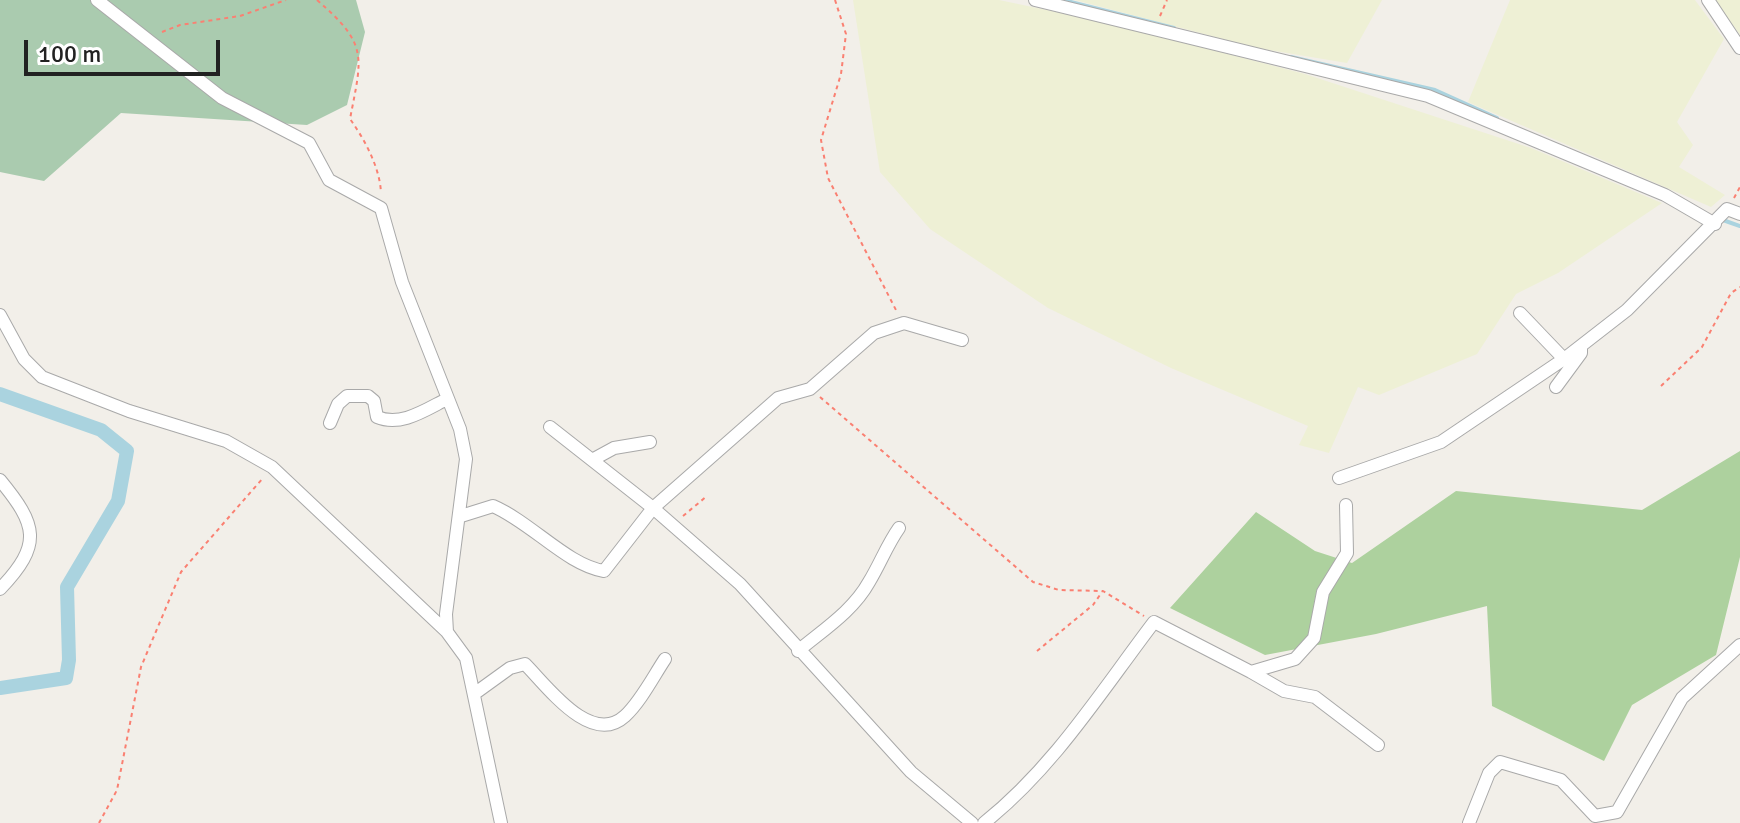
<!DOCTYPE html>
<html>
<head>
<meta charset="utf-8">
<style>
  body { margin:0 }
  #map { position:relative; width:1740px; height:823px; overflow:hidden; background:#f2efe9; font-family:Signika,sans-serif }
  canvas { display:block }
  .scale { position:absolute; left:24px; top:40px; width:196px; height:36px; box-sizing:border-box; border:4px solid #222; border-top:0; padding-left:10px; font-size:24px; line-height:28px; white-space:nowrap; color:#222; -webkit-text-stroke:6px #fff; paint-order:stroke }
</style>
</head>
<body>
<div id="map">
<canvas width="1740" height="823"></canvas>
<div class="scale">100 m</div>
</div>
<script>
const ctx = document.querySelector('canvas').getContext('2d');
ctx.lineJoin = 'round';
function paint(path, color) { ctx.fillStyle = color; ctx.fill(path, 'evenodd'); }
function trace(path, color, width, dash) { ctx.strokeStyle = color; ctx.lineWidth = width; ctx.lineCap = dash ? 'butt' : 'round'; ctx.setLineDash(dash || []); ctx.stroke(path); }
const farmland = new Path2D(`
  M853 0H999L1109 23 1305 74 1531 148 1662 203 1558 273 1516 294 1477 354 1379 395 1358 387 1329 453 1299 445 1308 426 1171 368 1048 308 930 229 880 172Z
  M1075 0H1382L1347 63 1257 48Z
  M1510 0H1695L1724 39 1677 122 1693 145 1679 167 1725 195 1711 207 1468 102Z
  M1715 0H1740V35Z`);
const forest = new Path2D(`
  M1740 451V557L1716 655 1632 705 1604 761 1492 706 1487 606 1376 634 1265 655 1170 608 1256 512 1315 551 1352 563 1456 491 1642 510Z`);
const cemetery = new Path2D(`
  M0 0H356L365 32 347 105 307 125 121 113 44 181 0 172Z`);
const stream = new Path2D(`
  M1063 0 1174 28
  M1291 57 1435 90 1497 118
  M1720 219 1740 226`);
const canal = new Path2D(`
  M0 394 101 430 127 451 118 501 67 587 69 660 66 678 0 688`);
const path = new Path2D(`
  M317 0C369 45 362 56 350 119 365 140 380 168 381 193
  M835 0 846 34 841 74 821 140 828 178 897 312
  M1160 16 1167 0
  M162 32 180 25 240 16 286 0
  M1734 198 1740 187
  M1661 386 1702 347 1731 293 1740 287
  M820 397 1033 582 1059 590 1103 591 1144 616
  M683 516 707 496
  M1037 651 1093 605 1102 592
  M99 823 117 790 141 667 181 572 263 478`);
const minor = new Path2D(`
  M97 0 222 98 309 143 329 180 381 208 402 282 460 429 466 459 446 614 447 632
  M1035 0 1428 96 1665 195 1715 224
  M1708 0 1740 48
  M1520 313 1564 359
  M0 315 24 359 42 377 129 411 226 441 272 467 447 632 466 658 501 823
  M1556 387 1581 353V347
  M330 423 338 404 347 396H368L374 401 377 417C401 427 425 410 447 399
  M550 427 653 508 740 584 911 772 972 823
  M592 460 614 448 650 442
  M1339 478 1441 442 1564 359 1627 310 1727 209 1740 214
  M0 480C37 525 43 544 0 589
  M461 516 493 506C532 523 567 565 604 571L653 508 778 398 810 389 874 333 904 323 962 340
  M798 651C823 630 853 611 869 582 880 564 887 545 899 528
  M1251 672 1284 691 1315 697 1378 745
  M474 694 510 668 525 664C547 686 591 747 625 716 641 701 653 677 665 659
  M984 823C1054 767 1100 693 1154 622L1251 672 1295 659 1314 638 1323 592 1347 553 1346 505
  M1469 823 1489 773 1500 762 1561 780 1595 816 1617 812 1682 698 1740 645`);
paint(farmland, '#eef0d5');
paint(forest, '#add19e');
paint(cemetery, '#aacbaf');
trace(stream, '#aad3df', 4);
trace(canal, '#aad3df', 14);
trace(minor, '#a9a9a9', 14);
trace(path, '#fa8072', 2, [4, 4]);
trace(minor, '#fff', 12);
</script>
</body>
</html>
